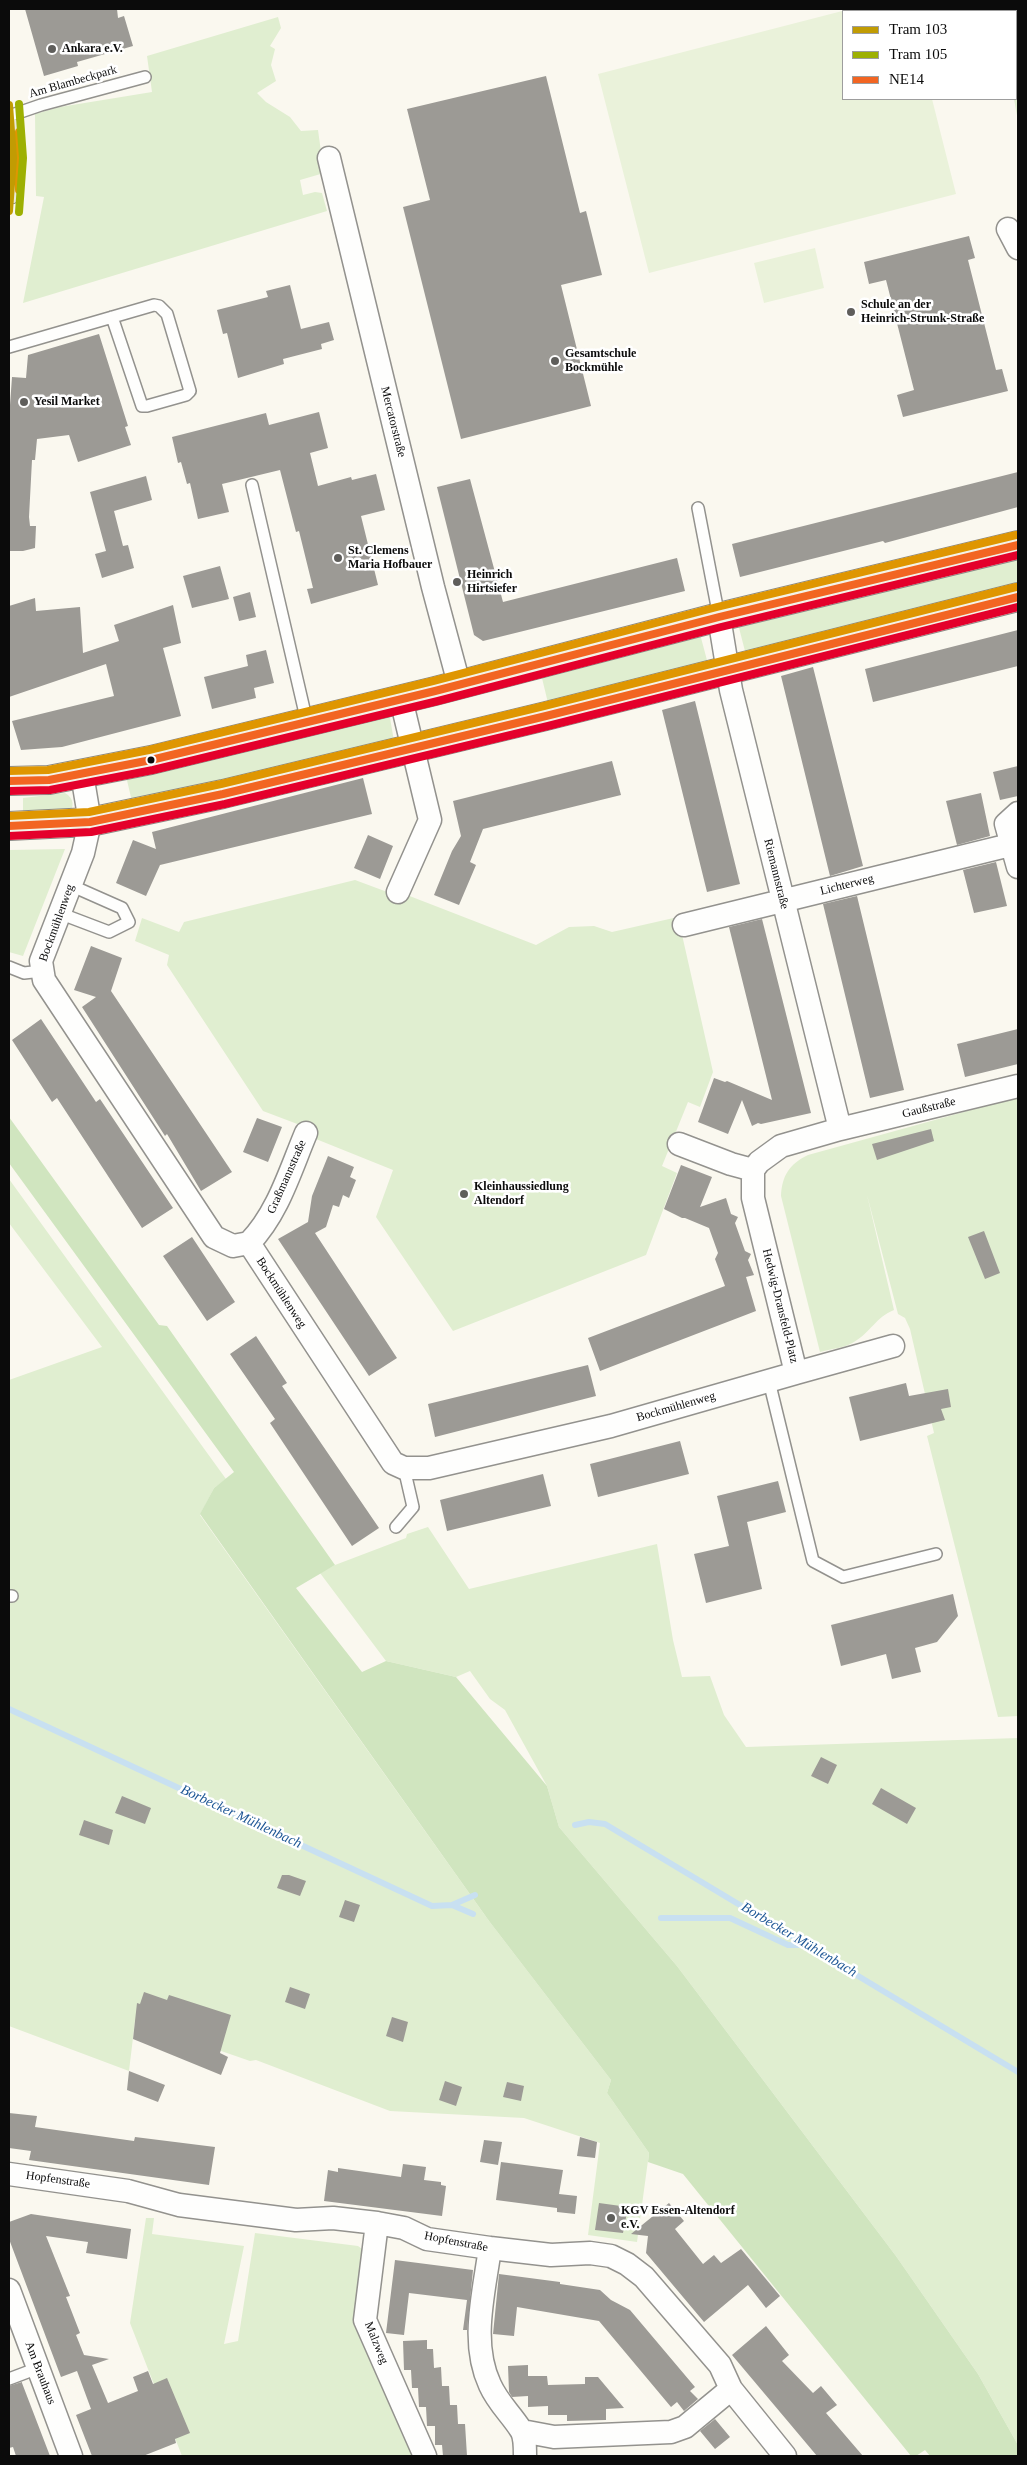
<!DOCTYPE html>
<html>
<head>
<meta charset="utf-8">
<style>
  body { margin:0 }
  #map { position:relative; width:1027px; height:2465px; overflow:hidden; background:#faf8ef; font-family:"Times New Roman",serif }
  canvas { display:block }
  .frame { position:absolute; inset:0; border:10px solid #0b0b0b; pointer-events:none }
  .legend { position:absolute; left:842px; top:10px; width:175px; height:90px; box-sizing:border-box; background:#fff; border:1px solid #9d9d9d; margin:0; padding:6px 9px; list-style:none; font-size:15px; color:#0b0b0b }
  .legend li { display:flex; align-items:center; gap:10px; height:25px }
  .legend b { width:25px; border:1px solid #9d9d9d }
</style>
</head>
<body>
<div id="map">
<canvas width="1027" height="2465"></canvas>
<div class="frame"></div>
<ul class="legend">
<li><b style="height:6px;background:#c19c03"></b>Tram 103</li>
<li><b style="height:6px;background:#9db002"></b>Tram 105</li>
<li><b style="height:6px;background:#f26522"></b>NE14</li>
</ul>
</div>
<script>
const ctx = document.querySelector('canvas').getContext('2d');
ctx.lineJoin = 'round';
function paint(path, color) { ctx.fillStyle = color; ctx.fill(path, 'evenodd'); }
function trace(path, color, width, dash) { ctx.strokeStyle = color; ctx.lineWidth = width; ctx.lineCap = dash ? 'butt' : 'round'; ctx.setLineDash(dash || []); ctx.stroke(path); }
function drawText(font, color, halo, rows, align = 'center') {
  ctx.font = font + ' "Times New Roman",serif'; ctx.lineWidth = 5; ctx.setLineDash([]); ctx.textBaseline = 'middle'; ctx.strokeStyle = halo; ctx.fillStyle = color; for (const [text, x, y, turn = 0] of rows) {
    ctx.save(); ctx.translate(x, y); ctx.rotate((+turn || 0) * Math.PI / 180); ctx.textAlign = isNaN(turn) ? turn : align; if (halo) ctx.strokeText(text, 0, 0); ctx.fillText(text, 0, 0); ctx.restore();
  }
}
const green = new Path2D(`
  M997 9H1018V121L1014 99H1016V11H997Z
  M278 17 281 28 270 46 275 49 271 65 276 81 257 93 266 102 290 117 301 131 318 130 324 173 300 180 303 195 315 192 322 193 327 211 23 303 44 197 36 196 35 114 60 107 152 92 147 56Z
  M1018 554V586L746 655 738 624Z
  M700 634 708 664 548 703 541 674Z
  M389 712 394 741 133 806 126 776Z
  M65 793C74 798 75 807 68 815L23 811V798Z
  M65 849 23 956 9 952V850Z
  M355 880 390 893 407 895 536 945 569 927 594 926 612 932 678 917 713 1072 700 1107 688 1102 662 1166 677 1173 646 1255 453 1331 376 1217 393 1170 311 1137 300 1125 263 1111 167 965 169 955 135 941 142 918 179 932 184 922Z
  M1018 1097V1716L998 1717 927 1436 934 1433 910 1329 905 1318 898 1314 867 1195 894 1310C876 1317 871 1332 854 1342 845 1348 830 1349 820 1352L781 1196C782 1176 789 1164 808 1155Z
  M9 1179 226 1479 214 1488 200 1515 489 1921 611 2080 607 2093 649 2153 637 2242 588 2235 600 2143 524 2118 390 2111 256 2060 250 2061 135 2021 129 2071 9 2026V1380L102 1347 9 1223Z
  M428 1527 469 1589 657 1544 673 1640 682 1677 710 1676 724 1715 746 1747 1018 1738V2445L978 2374 896 2256 677 1966 559 1827 547 1786 505 1710 490 1699 470 1671 456 1677 386 1661 320 1573 335 1565 406 1538 407 1534Z
  M146 2218H154L152 2234 244 2246 224 2344 238 2341 255 2233 358 2246 365 2251 358 2320 416 2456H182L130 2323Z`);
const forest = new Path2D(`
  M9 1117 159 1325 167 1326 335 1565 296 1588 362 1672 386 1661 456 1677 547 1786 559 1827 677 1966 896 2256 978 2374 1018 2445V2456H930L925 2450 916 2456H911L683 2174 648 2162 649 2153 607 2093 611 2080 489 1921 200 1514 214 1488 234 1472 9 1163Z`);
const pitch = new Path2D(`
  M850 9H909L910 11H843V99H932L956 194 649 273 598 74Z
  M815 248 824 288 764 303 754 263Z`);
const stream = new Path2D(`
  M9 1709 432 1906 452 1905 475 1895
  M575 1825 589 1822 605 1824 1018 2072
  M452 1905 473 1914
  M661 1918H730L788 1945H805`);
const building = new Path2D(`
  M25 9H117L118 18 124 16 133 46 77 62 78 66 44 76Z
  M546 76 580 213 586 211 602 275 561 285 591 406 461 439 403 207 430 200 407 109Z
  M969 236 975 258 968 260 996 370 1002 369 1008 391 903 417 897 395 914 390 886 280 869 284 864 262Z
  M290 285 301 329 329 322 334 340 321 344 322 349 283 359 284 364 238 378 227 333 223 334 217 310 268 297 266 291Z
  M99 334 128 426 125 427 131 445 78 462 69 435 37 439 35 460H32L29 517 30 526H36L35 548 23 551H9V419L12 377 26 378 28 355Z
  M319 412 328 448 310 453 318 486 351 477 352 480 376 474 385 510 361 516 378 585 311 604 307 589 313 588 299 531 296 532 280 470 222 484 229 512 198 519 190 483 187 484 181 462 178 463 172 437 266 413 269 425Z
  M1018 472V507L885 543 883 541 740 577 732 544Z
  M146 476 152 500 114 511 123 546 128 545 134 568 102 578 95 554 106 551 90 492Z
  M470 479 503 602 677 558 685 591 483 641 474 635 437 487Z
  M220 566 229 599 192 608 183 576Z
  M250 592 256 617 239 621 233 597Z
  M35 598 36 611 80 607 83 653 119 641 114 625 173 605 181 643 163 648 181 716 62 747 21 750 12 721 114 696 106 664 9 697V606Z
  M1018 630V666L873 702 865 669Z
  M266 650 274 683 254 688 256 698 212 709 204 677 248 666 246 655Z
  M813 667 863 866 830 876 781 676Z
  M695 701 740 884 707 892 662 710Z
  M612 761 621 795 483 829 470 862 476 865 459 905 434 895 452 851 461 836 453 801Z
  M1018 766V796L1000 800 993 772Z
  M363 778 372 814 160 865 146 896 116 883 133 840 156 849 152 832Z
  M981 793 990 836 957 845 946 801Z
  M368 835 393 846 380 879 354 868Z
  M996 862 1007 906 974 913 963 870Z
  M857 896 904 1090 870 1098 823 904Z
  M762 919 811 1113 761 1124 758 1123 752 1126 742 1100 728 1134 698 1122 714 1078 725 1082 727 1081 772 1100 729 927Z
  M91 946 122 958 111 991 232 1172 201 1191 167 1134 165 1136 82 1007 96 997 74 990Z
  M41 1019 96 1102 100 1099 173 1208 142 1228 57 1098 52 1102 12 1040Z
  M1018 1029V1064L965 1077 957 1044Z
  M257 1118 282 1127 268 1162 243 1152Z
  M931 1129 934 1141 877 1160 872 1144Z
  M328 1156 354 1167 350 1177 356 1180 349 1198 343 1195 339 1207 333 1205 326 1227 315 1233 397 1358 369 1376 278 1239 308 1222 312 1196Z
  M681 1165 712 1177 700 1207 726 1198 731 1214 738 1217 735 1223 745 1251 751 1254 748 1260 754 1275 746 1277 756 1311 600 1371 588 1338 725 1286 715 1259 718 1253 709 1228 685 1218H682L664 1209Z
  M984 1231 1000 1273 985 1279 968 1237Z
  M192 1237 235 1302 207 1321 163 1256Z
  M256 1336 287 1383 282 1386 379 1528 352 1546 270 1423 275 1419 230 1354Z
  M588 1365 596 1396 435 1437 428 1404Z
  M906 1383 909 1396 948 1389 951 1407 941 1409 945 1420 860 1441 849 1397Z
  M680 1441 689 1474 598 1497 590 1464Z
  M543 1474 551 1506 447 1531 440 1500Z
  M778 1481 786 1512 747 1522 762 1589 706 1603 694 1554 729 1546 717 1496Z
  M953 1594 958 1616 937 1642 915 1648 921 1672 892 1679 886 1654 841 1666 831 1625Z
  M821 1757 837 1765 828 1784 811 1776Z
  M881 1788 916 1808 907 1824 872 1804Z
  M122 1796 151 1808 145 1824 115 1813Z
  M84 1820 113 1830 109 1845 79 1835Z
  M282 1875H289L306 1881 300 1896 277 1888Z
  M345 1900 360 1905 354 1922 339 1917Z
  M290 1987 310 1994 305 2009 285 2002Z
  M144 1992 167 2000 169 1995 231 2015 220 2053 228 2057 221 2075 133 2039 137 2003 140 2004Z
  M392 2017 408 2022 403 2042 386 2036Z
  M129 2071 165 2085 158 2102 127 2090Z
  M445 2081 462 2087 456 2106 439 2100Z
  M507 2082 524 2086 521 2101 503 2097Z
  M9 2113 37 2116 35 2127 134 2141 135 2137 215 2147 209 2185 29 2160 31 2151 9 2148Z
  M580 2137 597 2142 595 2158 577 2156Z
  M484 2140 502 2142 498 2165 480 2162Z
  M501 2162 563 2170 559 2194 577 2196 575 2214 557 2212V2208L496 2200Z
  M403 2164 426 2167 424 2180 441 2182V2185L446 2186 442 2216 324 2201 328 2170 338 2172V2168L401 2177Z
  M599 2203 628 2207 623 2233 595 2230Z
  M669 2203 684 2221 675 2229 703 2264 714 2255 721 2263 741 2249 780 2296 766 2308 748 2285 704 2322 646 2253 648 2236 631 2234Z
  M31 2214 131 2229 127 2259 86 2253 88 2242 46 2236 70 2296 66 2297 80 2333 76 2335 84 2355 109 2359 92 2365 108 2403 138 2391 133 2377 148 2371 153 2384 167 2378 190 2433 175 2439 176 2443 143 2456H92L76 2415 91 2409 77 2371 61 2377 9 2239V2222Z
  M395 2260 473 2270 467 2330H463L467 2300 409 2293 404 2335 386 2333Z
  M499 2274 560 2282V2284L600 2290 611 2300 630 2310 695 2387 690 2391 698 2399 684 2411 677 2402 671 2407 599 2321 517 2307 514 2336 493 2334Z
  M766 2326 789 2355 782 2361 813 2393 821 2386 837 2405 826 2413 863 2456H817L732 2355Z
  M427 2340V2349H433L434 2368 441 2367 442 2386H449L450 2405H457L458 2424H465L467 2456H443L442 2445H435V2426H427L426 2407H419L418 2388H412L411 2370H404L403 2341Z
  M528 2365V2376H547L548 2385 585 2384V2377H598L624 2408 606 2409V2420L567 2421V2415H548V2406L528 2407V2396L512 2397 509 2392 508 2366Z
  M22 2382V2383L50 2456H16L13 2447 9 2448V2386Z
  M715 2419 730 2437 715 2449 700 2431Z`);
const service = new Path2D(`
  M9 116 41 105 145 77
  M9 347 154 305 159 306 167 314 190 391 186 395 147 406H142L112 317
  M252 485 307 722
  M698 508 719 617
  M59 913 109 932 129 922 122 908 70 885
  M9 967 24 973 42 971
  M769 1381 813 1561 843 1577 936 1554
  M396 1527 413 1507 404 1468
  M9 1596H12
  M9 2379 38 2368`);
const minor = new Path2D(`
  M329 158 433 587 459 684
  M1008 229 1018 248
  M719 617 731 690 840 1129
  M82 774 90 822 83 853 41 961 44 980 214 1237 233 1246 249 1243 393 1463 404 1468H429L611 1426 796 1373
  M1018 813 1006 824 1018 867
  M398 892 430 820 401 699
  M684 925 1010 845
  M679 1144 731 1164 753 1170
  M249 1243C278 1213 290 1171 306 1133
  M893 1346 796 1373 753 1198V1170L759 1162 781 1146 840 1129 1018 1086
  M9 2174 128 2191 179 2205 296 2220 333 2218 377 2223 404 2228 427 2239 490 2248 551 2255 590 2253 611 2256 627 2264 644 2277 720 2365 731 2389 785 2456
  M377 2223 365 2320 425 2456
  M490 2248C484 2293 470 2342 490 2385 498 2403 511 2414 521 2430 525 2436 525 2448 525 2456
  M9 2290 71 2456
  M522 2431 554 2437 671 2432 685 2427 731 2389`);
const secondary = new Path2D(`
  M9 781 49 780 151 760 435 691 719 617 1018 545
  M9 826 90 822 223 794 546 716 1018 597`);
const primary = new Path2D(`
  M9 132V190`);
const bus1 = new Path2D(`
  M9 132V190
  M9 781 49 780 151 760 435 691 719 617 1018 545
  M9 826 90 822 223 794 546 716 1018 597`);
const bus2 = new Path2D(`
  M9 791 50 790 153 770 438 701 721 627 1018 555
  M9 836 91 832 225 804 548 726 1018 607`);
const bus3 = new Path2D(`
  M19 132V190
  M9 771 48 770 149 750 433 681 717 607 1016 535
  M9 816 89 812 221 784 544 706 1016 587`);
const tram1 = new Path2D(`
  M9 105 13 158 9 211`);
const tram2 = new Path2D(`
  M19 104 23 158 19 212`);
const markers = [
  [52,49,5,"#5f5e5b"],
  [851,312,5,"#5f5e5b"],
  [555,361,5,"#5f5e5b"],
  [24,402,5,"#5f5e5b"],
  [338,558,5,"#5f5e5b"],
  [457,582,5,"#5f5e5b"],
  [151,760,4.5,"#0b0b0b"],
  [464,1194,5,"#5f5e5b"],
  [611,2218,5,"#5f5e5b"]
];
const poiNames = [
  ["Ankara e.V.",62,49],
  ["Schule an der",861,305],
  ["Heinrich-Strunk-Straße",861,319],
  ["Gesamtschule",565,354],
  ["Bockmühle",565,368],
  ["Yesil Market",34,402],
  ["St. Clemens",348,551],
  ["Maria Hofbauer",348,565],
  ["Heinrich",467,575],
  ["Hirtsiefer",467,589],
  ["Kleinhaussiedlung",474,1187],
  ["Altendorf",474,1201],
  ["KGV Essen-Altendorf",621,2211],
  ["e.V.",621,2225]
];
const streetNames = [
  ["Am Blambeckpark",73,82,-16],
  ["Mercatorstraße",393,422,76],
  ["Riemannstraße",776,874,76],
  ["Lichterweg",847,885,-14],
  ["Bockmühlenweg",57,923,-70],
  ["Gaußstraße",929,1108,-14],
  ["Graßmannstraße",287,1177,-66],
  ["Bockmühlenweg",281,1293,57],
  ["Hedwig-Dransfeld-Platz",780,1306,76],
  ["Bockmühlenweg",676,1407,-16],
  ["Hopfenstraße",58,2180,8],
  ["Hopfenstraße",456,2242,11],
  ["Malzweg",376,2343,68],
  ["Am Brauhaus",40,2373,69]
];
const waterNames = [
  ["Borbecker Mühlenbach",241,1817,25],
  ["Borbecker Mühlenbach",799,1940,31]
];
paint(green, '#e0eed0');
paint(forest, '#d0e5bf');
paint(pitch, '#eaf2da');
trace(stream, '#c8e0f1', 6);
paint(building, '#9c9a95');
trace(service, '#93928e', 14);
trace(minor, '#93928e', 25);
trace(secondary, '#898884', 30);
trace(primary, '#807f7b', 30);
trace(service, '#fefefd', 11);
trace(minor, '#fefefd', 22);
trace(secondary, '#f4f3e8', 28);
trace(primary, '#eae8d9', 28);
trace(bus1, '#f26522', 8);
trace(bus2, '#e4002b', 8);
trace(bus3, '#df9601', 8);
trace(tram1, '#c19c03', 8);
trace(tram2, '#9db002', 8);
for (const [x, y, r, color] of markers) { const dot = new Path2D(); dot.arc(x, y, r, 0, 2 * Math.PI); ctx.fillStyle = color; ctx.fill(dot); trace(dot, '#fff', 2); }
drawText('bold 12px', '#0b0b0b', '#fff', poiNames, 'left');
drawText('12px', '#0b0b0b', '#fff', streetNames);
drawText('italic 14px', '#1d5695', '#fff', waterNames);
</script>
</body>
</html>
